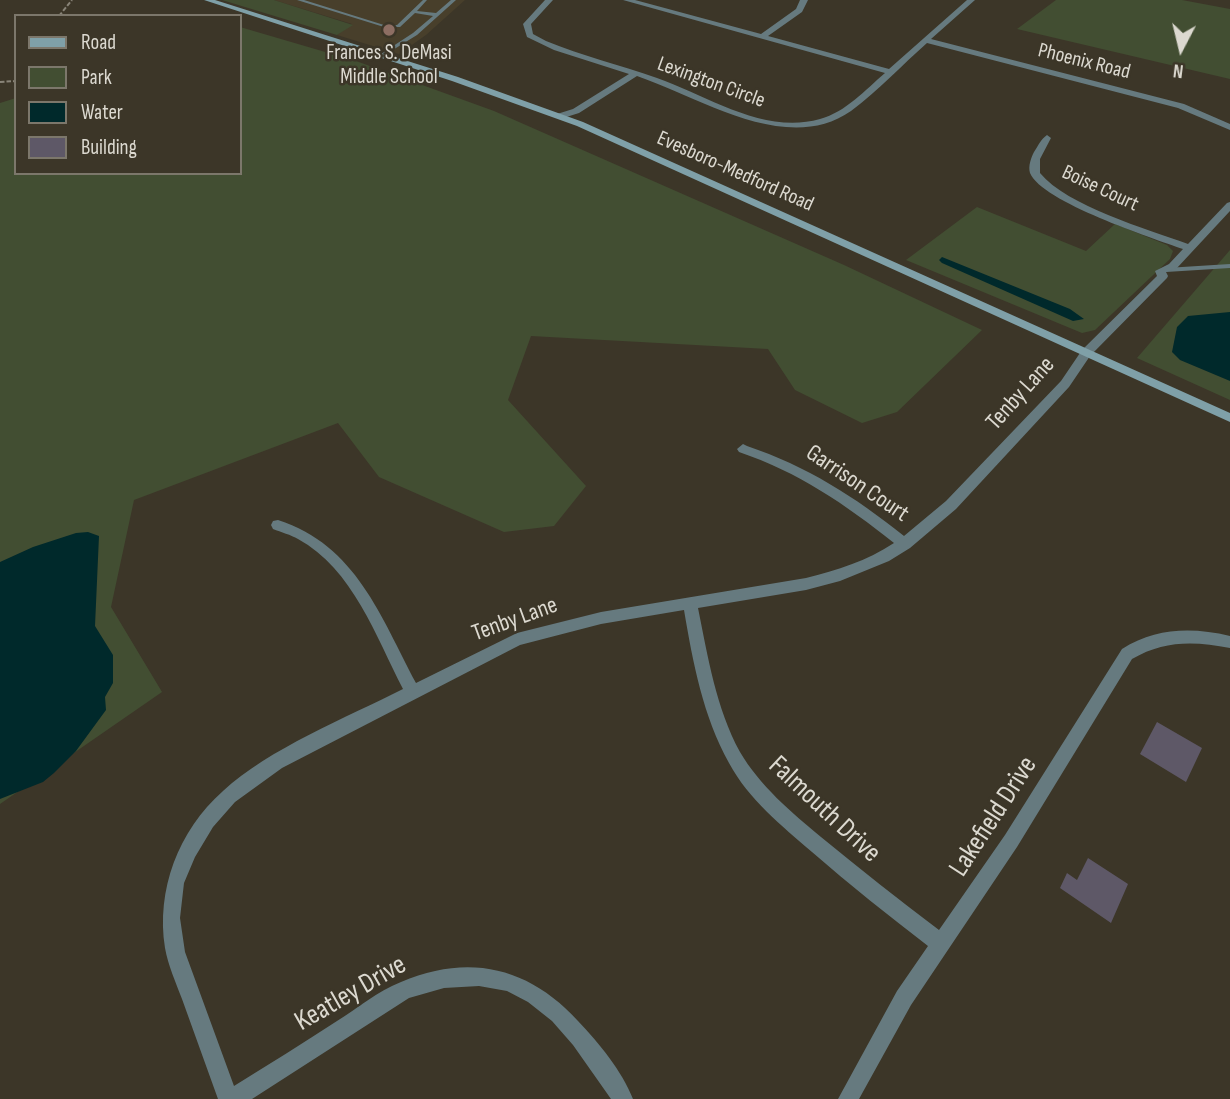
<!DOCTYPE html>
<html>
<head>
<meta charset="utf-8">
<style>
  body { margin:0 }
  #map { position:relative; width:1230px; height:1099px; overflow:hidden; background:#3c3628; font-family:"Sofia Sans Condensed",sans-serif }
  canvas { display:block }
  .legend { position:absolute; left:14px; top:14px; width:228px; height:161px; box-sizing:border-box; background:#3c3628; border:2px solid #7c776b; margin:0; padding:9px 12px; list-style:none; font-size:21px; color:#dcd9d0 }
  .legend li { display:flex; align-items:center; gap:14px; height:35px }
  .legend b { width:35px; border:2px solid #7c776b }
  .north { position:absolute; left:1146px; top:14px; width:70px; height:70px; -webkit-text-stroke:5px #3c3628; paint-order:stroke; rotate:187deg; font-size:19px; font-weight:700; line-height:28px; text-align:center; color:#dcd9d0 }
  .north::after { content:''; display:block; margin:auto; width:24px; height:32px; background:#dcd9d0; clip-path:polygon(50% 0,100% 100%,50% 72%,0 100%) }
</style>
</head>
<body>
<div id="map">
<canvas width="1230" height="1099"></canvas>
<ul class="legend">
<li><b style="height:9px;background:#7fa0a8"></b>Road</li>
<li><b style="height:19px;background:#424e32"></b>Park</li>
<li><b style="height:19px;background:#00292b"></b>Water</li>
<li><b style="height:19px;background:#5e5867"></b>Building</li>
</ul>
<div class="north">N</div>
</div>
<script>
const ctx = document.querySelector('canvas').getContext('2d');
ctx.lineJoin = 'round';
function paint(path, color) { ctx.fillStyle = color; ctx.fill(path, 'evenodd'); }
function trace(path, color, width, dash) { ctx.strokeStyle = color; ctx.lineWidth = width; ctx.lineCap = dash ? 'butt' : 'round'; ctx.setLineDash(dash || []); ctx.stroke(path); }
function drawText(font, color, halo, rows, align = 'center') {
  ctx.font = font + ' "Sofia Sans Condensed",sans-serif'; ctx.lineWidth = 5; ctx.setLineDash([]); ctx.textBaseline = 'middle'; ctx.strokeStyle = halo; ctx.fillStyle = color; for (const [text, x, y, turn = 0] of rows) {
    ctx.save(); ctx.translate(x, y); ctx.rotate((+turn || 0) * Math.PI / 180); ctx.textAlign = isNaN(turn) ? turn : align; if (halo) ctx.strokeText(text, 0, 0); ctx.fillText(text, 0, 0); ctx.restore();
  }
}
const built = new Path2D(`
  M274 0H465L426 35 399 54 337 35 352 24Z`);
const green = new Path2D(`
  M222 0H274L353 25 337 35Z
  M1056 0H1182L1230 9V79L1017 29Z
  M240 27 356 61 494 111 844 265 982 330 897 412 862 423 795 390 768 349 531 336 508 400 586 486 554 526 504 532 379 477 338 423 134 500 111 607 162 692 0 804V103L16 98V173H240Z
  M977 207 1086 251 1115 224 1167 245 1173 251 1170 259 1095 330 1082 333 906 260Z
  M1230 250V400L1137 358Z`);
const water = new Path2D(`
  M942 257 1070 309 1084 319 1073 321 942 263 939 260Z
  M1230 312V381L1180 360 1172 352 1177 327 1188 316Z
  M76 533 88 532 99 536 95 626 113 655V683L105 697 106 710 76 751 54 773 43 782 0 799V562L33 547Z`);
const building = new Path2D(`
  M1157 722 1202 748 1186 782 1140 754Z
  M1088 858 1128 884 1111 923 1060 888 1067 873 1077 880Z`);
const path = new Path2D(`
  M59 16 72 0
  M0 82 16 81`);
const lane = new Path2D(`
  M297 0H304L384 25H397L423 0H427L417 11 436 13 451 0H456L417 35 383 56H381V54L413 33 433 16 415 13 400 27H384Z
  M1230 264V268L1166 272 1163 270 1166 268Z`);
const street = new Path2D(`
  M545 0H553L531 24 533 34 546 41C582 56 620 65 657 78 708 96 764 135 820 119 846 112 865 90 885 73L623 0H635L761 34 796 9 800 0H808L802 12 768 36 889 69 967 0H975L931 39 1184 104 1230 124V130L1178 108 927 43C902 65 878 91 851 111 787 156 699 97 637 76L579 113 560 119 557 118V114L573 109 629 74 554 50 527 37 523 24Z
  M1047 135 1051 138 1040 159V173C1067 206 1147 229 1188 244L1227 203 1230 202V211L1177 268 1166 272 1168 276 1167 278 1090 356 1069 387 956 509 910 548 889 561 840 581 806 590 698 608C708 657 716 708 740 752 760 786 791 812 821 837 860 869 899 900 939 930L1005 835 1122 649C1156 628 1191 627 1230 636V648C1195 641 1164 640 1132 659L1017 847 911 1005 859 1099H838L897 991 928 946C889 916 850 885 812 852 781 825 749 800 729 763 703 716 693 663 684 610L601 624 520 645 282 768 235 802 213 827 195 857 184 883 180 918 185 952 234 1086C268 1065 303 1043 337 1021 358 1008 378 991 401 982 469 953 529 967 578 1021 599 1043 622 1071 633 1099H611L573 1045 552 1021 528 1002 507 991 479 986 444 988 409 998 252 1099H218C206 1066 194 1032 182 999 176 983 168 965 165 948 156 890 178 831 223 791 268 749 348 717 403 689 376 637 353 569 298 539 291 535 281 532 273 529L271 525 273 521 278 520C356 545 381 617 416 683L517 633 601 612 806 578C837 570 867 561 894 543 845 504 798 472 739 452L737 449 743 444 747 446C807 466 855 497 904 536L946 501 1061 381 1082 350 1157 276 1155 271 1169 264 1183 249C1152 238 1042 202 1030 173 1028 166 1031 158 1034 152 1038 146 1041 139 1047 135Z`);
const secondary = new Path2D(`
  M204 0H215L458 77 583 122 1230 413V422L577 126 452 81Z`);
const markers = [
  [389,30,7,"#8d6e63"]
];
const farPoinames = [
  ["Frances S. DeMasi",389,54],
  ["Middle School",389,78]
];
const farStreetnames = [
  ["Phoenix Road",1084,62,14],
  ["Lexington Circle",711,83,20],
  ["Evesboro-Medford Road",735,172,24],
  ["Boise Court",1100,189,25]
];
const streetNames = [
  ["Tenby Lane",1021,394,-48],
  ["Garrison Court",857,484,34],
  ["Tenby Lane",515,620,-20]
];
const nearStreetnames = [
  ["Falmouth Drive",824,810,43],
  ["Lakefield Drive",994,817,-57],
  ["Keatley Drive",351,994,-30]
];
paint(built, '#483f2b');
paint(green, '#424e32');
paint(water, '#00292b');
paint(building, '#5e5867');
trace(path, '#898478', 2, [4.5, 2]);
paint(lane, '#667a7f');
paint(street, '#667a7f');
paint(secondary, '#7fa0a8');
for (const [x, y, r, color] of markers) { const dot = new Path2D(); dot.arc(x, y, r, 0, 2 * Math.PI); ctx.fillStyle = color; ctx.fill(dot); trace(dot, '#3c3628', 2.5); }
drawText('21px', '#dcd9d0', '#3c3628', farPoinames);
drawText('21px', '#dcd9d0', '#3c3628', farStreetnames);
drawText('24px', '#dcd9d0', '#3c3628', streetNames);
drawText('28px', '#dcd9d0', '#3c3628', nearStreetnames);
</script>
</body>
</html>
